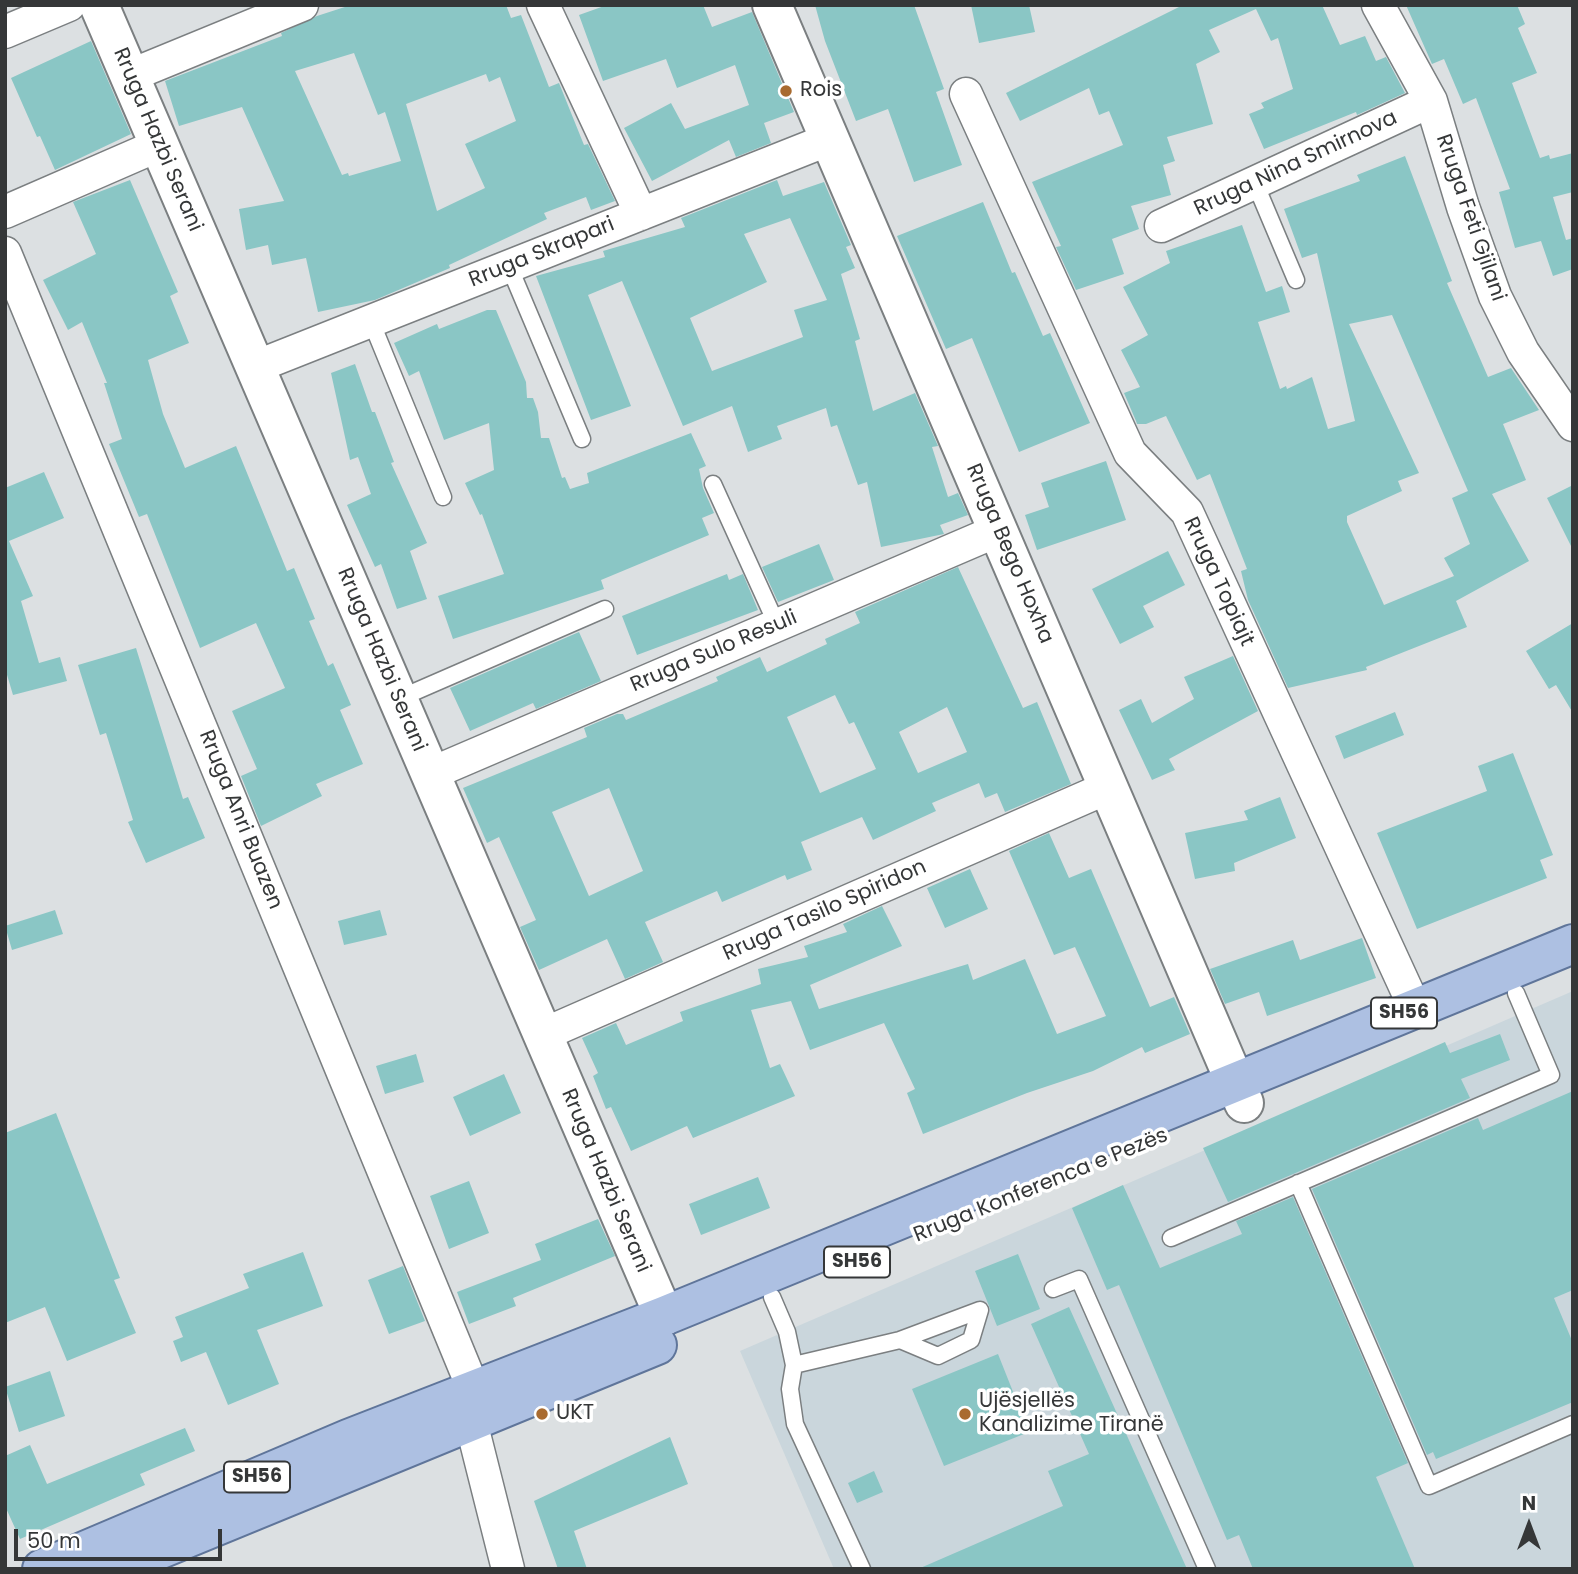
<!DOCTYPE html>
<html>
<head>
<meta charset="utf-8">
<style>
  body { margin:0 }
  #map { position:relative; width:1578px; height:1574px; overflow:hidden; background:#dce0e2; font-family:Poppins,sans-serif }
  canvas { display:block }
  .frame { position:absolute; inset:0; border:7px solid #353738; pointer-events:none }
  .north { position:absolute; left:1494px; top:1490px; width:70px; height:70px; -webkit-text-stroke:5px #fff; paint-order:stroke; rotate:0deg; font-size:19px; font-weight:700; line-height:28px; text-align:center; color:#353738 }
  .north::after { content:''; display:block; margin:auto; width:24px; height:32px; background:#353738; clip-path:polygon(50% 0,100% 100%,50% 72%,0 100%) }
  .scale { position:absolute; left:14px; top:1529px; width:208px; height:32px; box-sizing:border-box; border:4px solid #353738; border-top:0; padding-left:9px; font-size:21px; line-height:24px; white-space:nowrap; color:#353738; -webkit-text-stroke:5px #fff; paint-order:stroke }
</style>
</head>
<body>
<div id="map">
<canvas width="1578" height="1574"></canvas>
<div class="frame"></div>
<div class="north">N</div>
<div class="scale">50 m</div>
</div>
<script>
const ctx = document.querySelector('canvas').getContext('2d');
ctx.lineJoin = 'round';
function paint(path, color) { ctx.fillStyle = color; ctx.fill(path, 'evenodd'); }
function trace(path, color, width, dash) { ctx.strokeStyle = color; ctx.lineWidth = width; ctx.lineCap = dash ? 'butt' : 'round'; ctx.setLineDash(dash || []); ctx.stroke(path); }
function drawText(font, color, halo, rows, align = 'center') {
  ctx.font = font + ' Poppins,sans-serif'; ctx.lineWidth = 7; ctx.setLineDash([]); ctx.textBaseline = 'middle'; ctx.strokeStyle = halo; ctx.fillStyle = color; for (const [text, x, y, turn = 0] of rows) {
    ctx.save(); ctx.translate(x, y); ctx.rotate((+turn || 0) * Math.PI / 180); ctx.textAlign = isNaN(turn) ? turn : align; if (halo) ctx.strokeText(text, 0, 0); ctx.fillText(text, 0, 0); ctx.restore();
  }
}
const built = new Path2D(`
  M1573 991V1569H834L740 1351Z`);
const building = new Path2D(`
  M351 5H506L511 18 521 15 549 87 559 83 584 145 588 144 615 201 591 210 586 197 544 213 547 219 449 265 450 268 375 300 318 312 306 258 272 265 268 245 246 250 239 209 284 201 242 107 179 126 165 81 282 36 281 33 317 16ZM354 53 378 115 385 112 401 161 349 176 348 173 342 175 295 71ZM486 74 489 82 500 77 516 121 465 144 485 188 437 211 406 104Z
  M607 5H703L712 27 752 12 794 112 764 123 771 143 736 157 729 140 652 181 624 128 671 103 685 129 749 105 735 65 677 88 666 59 603 81 579 15Z
  M815 5H914L944 89 936 92 962 165 914 182 888 109 856 121 825 41Z
  M971 5H1029L1035 32 979 43Z
  M1183 5H1322L1340 45 1365 36 1376 61 1386 57 1405 93 1357 115 1356 112 1264 149 1249 114 1264 108 1261 103 1293 89 1278 38 1271 41 1256 9 1209 30 1220 52 1196 64 1213 124 1167 137 1175 161 1163 165 1171 195 1131 206 1139 229 1112 239 1124 274 1076 290 1056 247 1061 246 1032 182 1123 145 1109 111 1099 115 1089 88 1020 121 1006 93Z
  M1406 5H1517L1525 24 1518 28 1537 73 1512 83 1540 158 1549 155 1550 159 1573 153V192L1553 197 1566 240 1573 238V269L1553 276 1541 241 1515 248 1499 192 1510 189 1476 98 1463 104 1444 59 1432 64Z
  M91 41 131 134 55 170 40 136 37 137 11 78Z
  M1405 156 1452 281 1447 283 1488 377 1511 368 1539 410 1503 424 1526 480 1492 494 1529 561 1456 601 1467 627 1366 667 1367 670 1288 688 1248 600 1241 571 1247 569 1210 474 1197 480 1166 416 1146 424H1137L1136 421 1124 393 1140 387 1121 350 1148 335 1123 287 1170 263 1166 251 1242 225 1266 292 1282 286 1290 312 1258 322 1280 389 1286 386 1287 389 1312 377 1328 429 1355 421 1317 253 1302 258 1284 209 1360 181 1357 175ZM1392 315 1468 491 1452 498 1470 544 1444 558 1454 576 1384 605 1347 522V516L1402 491 1398 481 1419 473 1349 324Z
  M130 180 178 292 170 296 189 343 148 360 163 414 185 468 236 446 287 571 294 568 315 619 309 621 328 666 333 663 351 705 340 710 363 764 316 784 322 796 261 826 241 776 257 769 232 711 285 688 256 623 200 648 147 514 139 517 109 444 122 439 104 383H107L82 322 68 330 43 280 96 254 73 202Z
  M777 180 783 196 824 182 851 245 846 247 855 268 841 274 860 339 855 341 873 411 915 393 938 446 932 447 948 497 958 493 968 515 940 525 944 534 881 547 867 482 858 485 837 425 831 427 826 408 777 426 782 439 748 452 732 406 683 426 622 281 588 295 631 406 591 420 536 276 605 257 603 251 685 227 681 218ZM790 218 827 300 794 310 803 337 712 371 690 318 767 282 744 234Z
  M983 202 1012 273 1015 272 1043 336 1050 333 1090 423 1019 452 972 338 946 349 897 236Z
  M487 310H496L526 382 527 398H533L538 412 541 438H549L562 478 565 477 570 489 589 483 587 473 691 433 706 466 699 469 703 488 714 513 702 518 709 535 601 580 604 589 453 639 438 596 504 574 482 514 480 515 465 483 494 470 489 423 444 440 419 371 409 376 394 343 437 324 439 329Z
  M355 364 372 412H375L394 462 391 463 427 543 410 551 427 599 397 609 381 564 375 567 347 505 371 494 358 457 350 460 331 373Z
  M1106 461 1126 520 1037 550 1025 515 1049 507 1041 483Z
  M44 472 64 518 9 541 33 596 21 601 39 663 60 657 67 681 13 695 5 668V488Z
  M1573 485V550L1547 498Z
  M819 544 834 580 778 602 762 567Z
  M1168 551 1185 585 1143 606 1154 627 1120 644 1092 589Z
  M958 567 1023 708 1037 702 1071 784 1005 812 997 793 985 798 979 783 932 803 936 811 873 840 862 817 801 842 812 870 787 880 785 875 722 902 717 891 645 922 663 962 625 979 607 939 539 970 520 927 536 920 499 837 487 843 463 788 587 737 584 728 617 714H623L626 720 718 681 716 677 760 657 767 672 827 644 825 639 860 623 855 612ZM835 695 849 724 854 722 876 769 820 793 787 717ZM947 707 967 752 918 773 899 732ZM609 788 643 871 589 896 552 812Z
  M727 574 729 580 743 574 758 610 637 655 622 616Z
  M1573 623V713L1556 685 1549 689 1526 651Z
  M579 632 601 681 536 709 533 703 470 731 450 688Z
  M136 648 183 799 188 797 205 838 146 863 128 822 133 820 106 733 100 735 78 665Z
  M1233 656 1258 711 1169 759 1175 770 1152 780 1119 710 1141 699 1152 723 1194 699 1184 677Z
  M1395 712 1404 735 1344 759 1335 736Z
  M1513 753 1553 855 1540 860 1547 878 1417 929 1377 833 1487 791 1478 766Z
  M1280 797 1296 838 1234 863 1235 871 1195 879 1185 833 1248 820 1244 811Z
  M1049 833 1069 878 1091 869 1150 1007 1174 997 1190 1034 1145 1053 1142 1047 1093 1071 1027 1093 923 1134 907 1093 915 1089 884 1023 810 1050 791 1001 751 1010 770 1068 780 1064 795 1096 693 1138 687 1126 631 1151 611 1107 606 1109 593 1076 598 1073 582 1038 616 1023 626 1045 683 1021 680 1012 761 984 758 969 808 957 804 946 847 932 843 924 882 906 902 946 810 985 819 1009 968 964 973 980 1025 959 1057 1034 1106 1016 1075 947 1054 955 1009 851Z
  M970 869 988 909 945 928 927 888Z
  M55 910 63 934 12 950 5 926Z
  M380 910 387 935 344 945 338 921Z
  M1362 938 1376 978 1267 1016 1259 992 1225 1004 1210 969 1293 940 1300 960Z
  M1500 1034 1510 1060 1461 1079 1470 1098 1228 1202 1203 1148 1445 1042 1450 1053Z
  M416 1054 424 1082 385 1094 376 1066Z
  M504 1074 521 1113 470 1136 453 1097Z
  M1573 1091V1290L1554 1298 1573 1343V1402L1436 1459 1433 1452 1427 1455 1312 1189 1478 1118 1483 1130Z
  M56 1113 120 1278 114 1280 136 1333 67 1361 45 1307 5 1323V1133Z
  M758 1177 770 1208 701 1235 689 1204Z
  M469 1181 489 1233 449 1249 430 1196Z
  M1123 1185 1160 1268 1242 1234 1236 1221 1293 1197 1408 1463 1376 1477 1415 1569H1253L1239 1535 1227 1540 1119 1285 1107 1290 1072 1208Z
  M598 1219 615 1256 513 1298 516 1306 469 1324 457 1292 541 1260 535 1244Z
  M303 1252 323 1306 257 1330 279 1384 228 1405 206 1352 181 1362 173 1341 183 1337 175 1317 249 1288 243 1274Z
  M1018 1254 1040 1309 997 1326 975 1271Z
  M403 1266 425 1321 389 1334 368 1280Z
  M1069 1307 1187 1569H918L1063 1506 1048 1471 1089 1454 1031 1324Z
  M998 1354 1029 1432 944 1466 912 1389Z
  M50 1371 65 1416 19 1432 5 1387Z
  M185 1428 195 1451 140 1474 145 1485 20 1539 5 1506V1456L30 1445 47 1484Z
  M670 1437 688 1484 574 1531 587 1569H558L534 1501Z
  M874 1471 883 1492 857 1503 848 1483Z`);
const service = new Path2D(`
  M1255 183 1296 280
  M509 266 582 439
  M371 321 443 497
  M713 484 777 625
  M398 699 605 609
  M1298 1183 1429 1486 1573 1424
  M1171 1238 1551 1075 1516 993
  M1053 1289 1079 1279 1207 1569
  M772 1297 787 1332 794 1365 790 1389 795 1424 862 1569
  M794 1365 900 1340 980 1310 971 1340 938 1356 900 1340`);
const minor = new Path2D(`
  M543 5 641 214
  M1378 5 1431 101 1463 207 1495 296 1523 352 1573 425
  M5 32 69 5
  M129 76 302 5
  M966 94 1130 453 1187 512 1415 1008
  M5 212 159 145
  M1161 226 1431 101
  M5 253 473 1388
  M255 367 830 139
  M430 774 999 530
  M542 1035 1109 787
  M471 1422 508 1569`);
const tertiary = new Path2D(`
  M99 5 664 1316
  M772 5 1244 1103`);
const primary = new Path2D(`
  M42 1569 348 1439 664 1316 1573 944
  M112 1569 657 1345`);
const markers = [
  [786,91,7,"#a96b30"],
  [542,1414,7,"#a96b30"],
  [965,1414,7,"#a96b30"]
];
const shields = [
  [1404,1013,66],
  [857,1262,66],
  [257,1477,66]
];
const shieldNames = [
  ["SH56",1404,1013],
  ["SH56",857,1262],
  ["SH56",257,1477]
];
const poiNames = [
  ["Rois",800,91],
  ["Ujësjellës",979,1402],
  ["Kanalizime Tiranë",979,1426],
  ["UKT",556,1414]
];
const streetNames = [
  ["Rruga Hazbi Serani",157,140,67],
  ["Rruga Nina Smirnova",1296,164,-25],
  ["Rruga Feti Gjilani",1470,218,71],
  ["Rruga Skrapari",542,253,-22],
  ["Rruga Bego Hoxha",1009,554,67],
  ["Rruga Topiajt",1218,582,65],
  ["Rruga Sulo Resuli",714,652,-23],
  ["Rruga Hazbi Serani",381,660,67],
  ["Rruga Anri Buazen",240,820,68],
  ["Rruga Tasilo Spiridon",825,911,-24],
  ["Rruga Hazbi Serani",605,1181,67],
  ["Rruga Konferenca e Pezës",1041,1186,-22]
];
paint(built, '#cad6dc');
paint(building, '#8ac6c5');
trace(service, '#7b7f81', 19);
trace(minor, '#7b7f81', 35);
trace(tertiary, '#7b7f81', 42);
trace(primary, '#5f759a', 42);
trace(service, '#fff', 16);
trace(minor, '#fff', 32);
trace(tertiary, '#fff', 38);
trace(primary, '#adc0e2', 38);
for (const [x, y, r, color] of markers) { const dot = new Path2D(); dot.arc(x, y, r, 0, 2 * Math.PI); ctx.fillStyle = color; ctx.fill(dot); trace(dot, '#fff', 2.5); }
for (const [x, y, w] of shields) { const box = new Path2D(); box.roundRect(x - w / 2, y - 15.5, w, 31, 5); ctx.fillStyle = '#fff'; ctx.fill(box); trace(box, '#353738', 2); }
drawText('bold 19px', '#353738', null, shieldNames);
drawText('21px', '#353738', '#fff', poiNames, 'left');
drawText('21px', '#353738', '#fff', streetNames);
</script>
</body>
</html>
